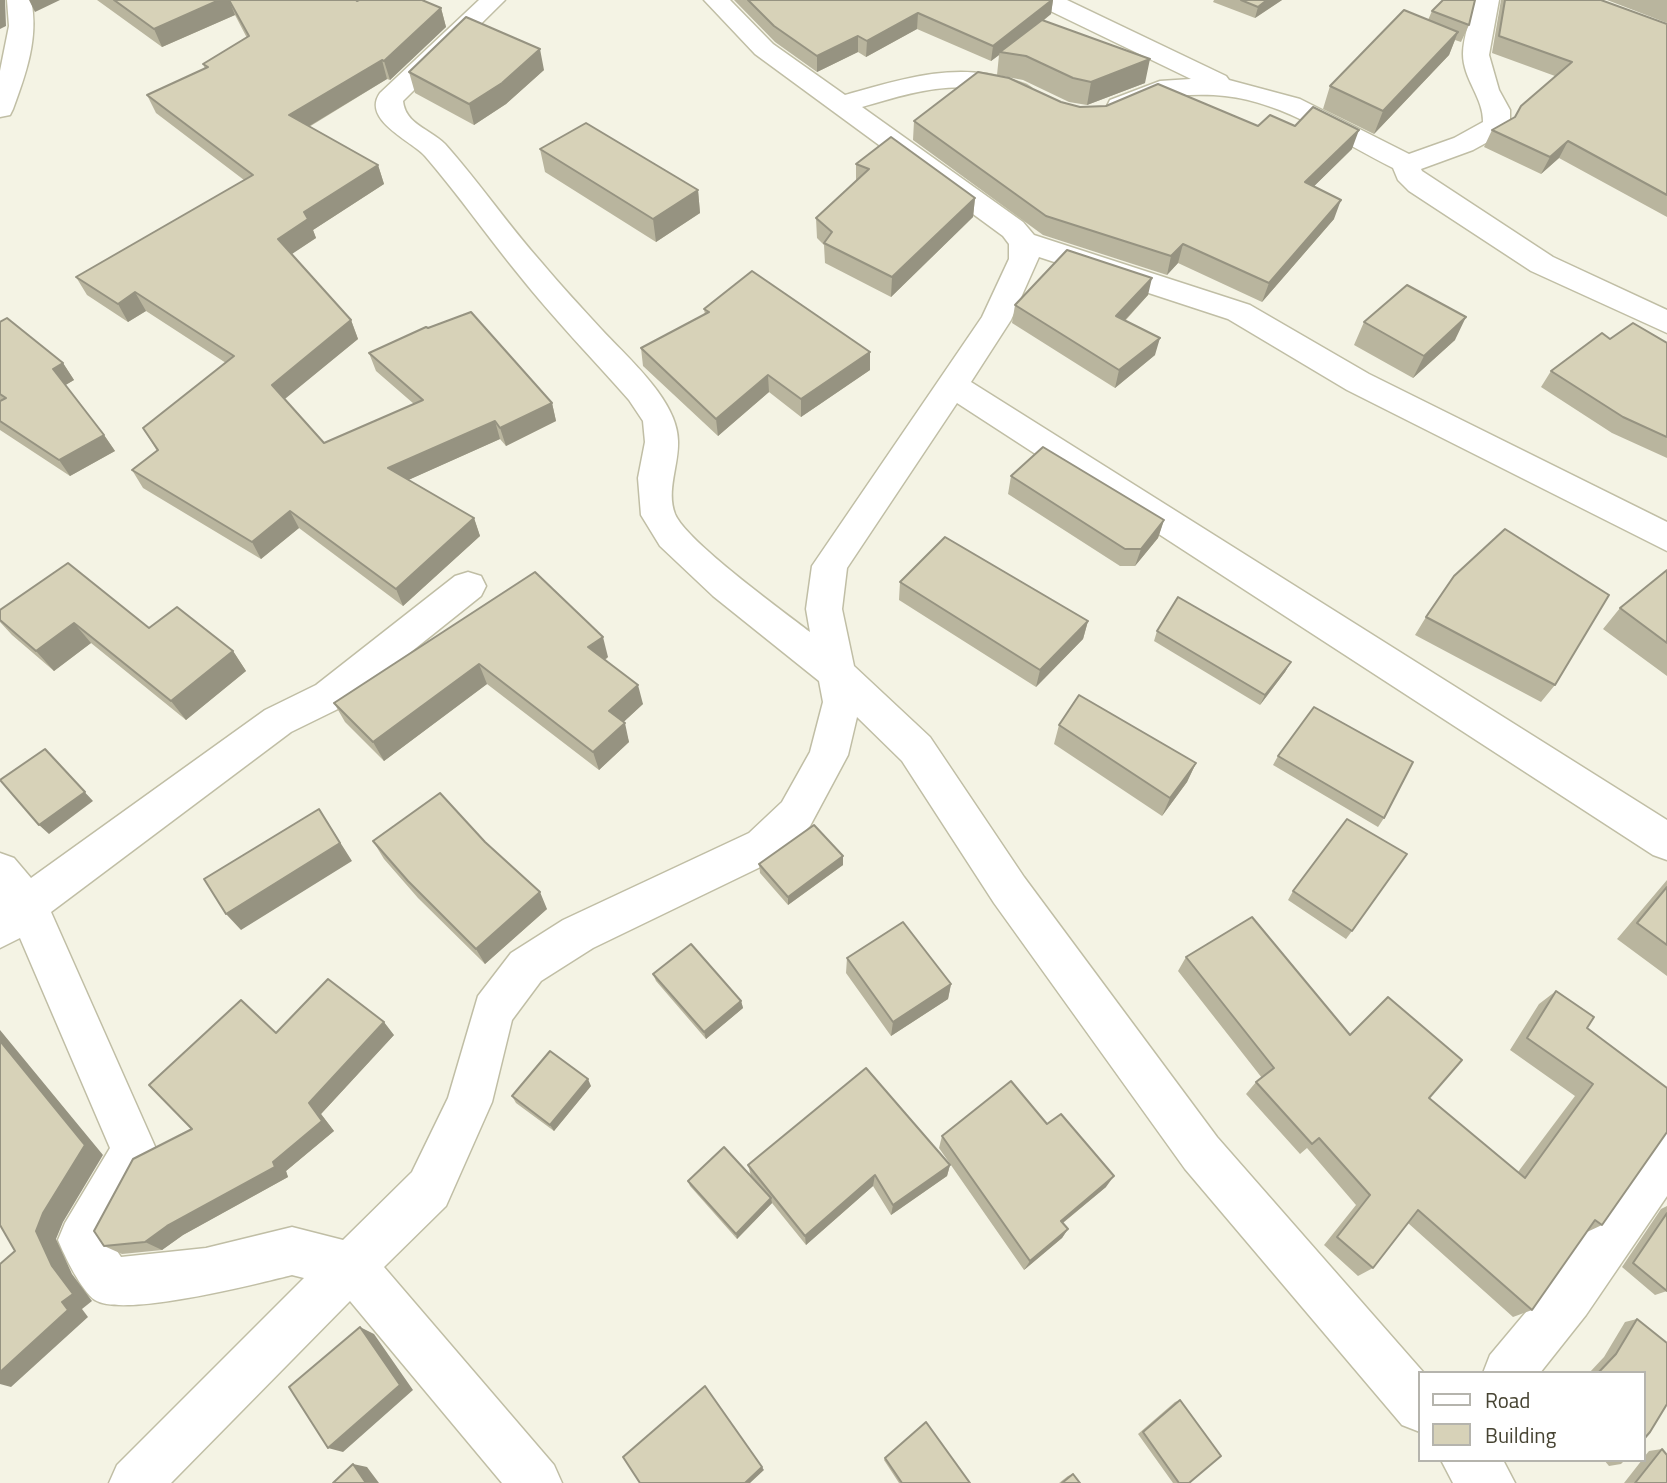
<!DOCTYPE html>
<html>
<head>
<meta charset="utf-8">
<style>
  body { margin:0 }
  #map { position:relative; width:1667px; height:1483px; overflow:hidden; background:#f4f3e4; font-family:"Titillium Web",sans-serif }
  canvas { display:block }
  .legend { position:absolute; left:1418px; top:1371px; width:228px; height:91px; box-sizing:border-box; background:#fff; border:2px solid #b5b4ad; margin:0; padding:9px 12px; list-style:none; font-size:21px; color:#474433 }
  .legend li { display:flex; align-items:center; gap:14px; height:35px }
  .legend b { width:35px; border:2px solid #b5b4ad }
</style>
</head>
<body>
<div id="map">
<canvas width="1667" height="1483"></canvas>
<ul class="legend">
<li><b style="height:9px;background:#fff"></b>Road</li>
<li><b style="height:19px;background:#d7d2b8"></b>Building</li>
</ul>
</div>
<script>
const ctx = document.querySelector('canvas').getContext('2d');
ctx.lineJoin = 'round';
function trace(path, color, width, dash) { ctx.strokeStyle = color; ctx.lineWidth = width; ctx.lineCap = dash ? 'butt' : 'round'; ctx.setLineDash(dash || []); ctx.stroke(path); }
function paint(path, color) { ctx.fillStyle = color; ctx.fill(path, 'evenodd'); }
const street = new Path2D(`
  M7 0H31C39 37 26 74 13 109L10 115 0 117V71L9 26Z
  M479 0H505L403 101C405 124 430 129 445 144 479 182 508 225 542 263 561 286 582 308 602 330 628 358 678 401 678 441 679 465 666 490 675 514 686 541 783 611 810 632L806 609 812 566 982 317 1009 259V244L1003 236 755 54 704 0H730L773 44 845 95C899 80 956 61 1011 80 1020 83 1029 84 1034 92L1030 98C1012 102 995 90 977 88 937 84 899 96 862 107L1023 222 1034 235 1250 305 1369 374 1667 522V551L1347 390 1228 319 1039 257 1011 320 971 382 1667 820V860L1653 855 957 403 847 568 842 609 854 666 930 737 1024 877 1217 1137 1424 1373H1420V1432L1402 1425 1185 1169 994 903 902 761 857 717 848 755 810 826 777 859 593 948 541 981 512 1020 492 1102 446 1206 384 1267 554 1465 562 1483H502L350 1301 171 1483H109L117 1465 304 1278 292 1275C256 1284 123 1318 95 1300 82 1292 64 1255 58 1240L65 1223 110 1148 20 938 0 948V853L14 858 31 878 265 710 316 685 455 576 468 572 481 576 486 586 481 596 342 707 291 732 51 912 157 1151 109 1239 121 1257 206 1248 292 1227 343 1240 412 1172 448 1098 478 996 511 953 563 920 749 833 782 802 810 752 823 702 819 681 713 596 660 546 641 515 638 478 645 442 643 421 629 400C592 358 553 318 519 275 487 236 458 194 425 156 412 141 361 120 380 93Z
  M1035 0H1067L1226 76 1229 80 1300 99 1409 154 1454 138 1483 122C1484 99 1463 79 1463 54 1463 37 1471 17 1475 0H1499L1489 55 1499 90 1510 110V126L1506 132 1473 150 1421 169 1422 171 1553 257 1667 310V333L1531 271 1409 191 1398 180 1393 168C1341 142 1284 102 1225 96 1210 94 1193 95 1177 95 1154 95 1135 118 1110 112L1107 106 1110 100 1160 81 1191 79 1038 5Z
  M1667 1133V1196L1586 1315 1540 1373H1483L1490 1355 1552 1281 1651 1140Z
  M1441 1460H1503L1515 1483H1453Z`);
const wall = new Path2D(`
  M97 0H356L441 8 446 27 390 80 387 79 309 127 378 165 384 184 313 230 316 238 291 254 351 320 358 339 284 399 324 443 414 404 376 371 369 353 428 328 552 403 556 421 506 446 500 439 408 480 474 518 480 536 403 606 299 528 261 559 143 488 132 470 157 451 143 428 226 363 146 311 128 322 87 295 76 277 244 180 156 113 147 95 205 69 203 64 247 38 235 15 162 47Z
  M734 0H1053L1051 14 1043 21 1145 83 1087 105 1069 102 1023 80 997 75 999 55 991 61 917 29 866 57 858 52 817 72 775 42Z
  M1214 0H1282L1255 18 1213 2Z
  M1501 0H1601L1667 24V217L1559 158 1541 174 1484 147 1492 130 1515 117 1555 76 1492 53Z
  M1607 0H1667V23Z
  M1432 11 1469 25 1461 42 1455 40 1449 55 1374 134 1323 109 1330 86 1428 20Z
  M544 70 506 104 474 125 415 93 409 72Z
  M1061 102 1080 107 1258 126 1352 149 1314 186 1334 219 1262 302 1178 263 1167 275 1043 235 913 140 914 121Z
  M540 149 698 190 700 213 656 242 545 172Z
  M856 164 975 198 973 217 891 297 825 263 824 245 817 238 816 218 856 181Z
  M1148 295 1125 321 1155 355 1115 388 1012 323 1015 305Z
  M704 309 870 370 801 417 769 392 718 436 643 366 641 348 705 315Z
  M0 322 63 363 74 380 65 385 104 435 115 451 70 476 0 430Z
  M1364 322 1455 340 1413 378 1354 345Z
  M1610 339 1667 343V458L1612 433 1541 387 1551 371Z
  M1011 476 1164 520 1158 538 1135 566H1120L1008 494Z
  M1667 570V676L1603 629 1620 608Z
  M535 572 608 657 605 660 643 704 623 722 629 742 599 770 487 684 384 761 345 722 334 703Z
  M900 582 1088 621 1083 639 1036 687 899 600Z
  M0 610 149 628 233 651 246 671 186 720 91 643 54 671 12 635 0 622Z
  M1426 617 1555 685 1541 702 1415 635Z
  M1157 631 1291 662 1285 672 1260 705 1154 641Z
  M1059 725 1196 763 1187 782 1162 816 1054 744Z
  M1278 756 1384 818 1378 827 1273 765Z
  M373 841 547 909 485 964 418 898 384 859Z
  M843 856V865L788 905 760 873 759 864Z
  M1667 880V976L1617 939Z
  M1293 891 1352 931 1346 939 1288 900Z
  M1186 957 1350 1035 1518 1172 1575 1096 1510 1050 1539 1004 1556 991 1587 1028 1667 1088 1602 1225 1587 1232 1532 1310 1513 1317 1408 1223 1373 1268 1358 1276 1324 1245 1356 1205 1307 1148 1300 1154 1246 1094 1256 1082 1262 1078 1178 971Z
  M847 958 951 984 948 999 891 1036 846 973Z
  M653 974 741 1001 743 1008 706 1039 656 981Z
  M276 1033 394 1035 321 1114 334 1131 286 1171 288 1177 183 1235 162 1250 122 1254 104 1246 192 1129Z
  M591 1086 554 1131 516 1103 512 1096Z
  M1047 1124 1106 1187 1063 1223 1068 1229 1062 1238 1024 1270 939 1148 942 1136Z
  M748 1165H950L947 1176 891 1215 873 1186 806 1245 772 1203 737 1239 690 1186 688 1181 751 1176Z
  M1667 1206V1291L1655 1295 1622 1267 1661 1209Z
  M1637 1319 1644 1373H1589L1604 1357 1625 1322Z
  M1180 1400 1189 1483H1173L1138 1434 1175 1402Z
  M1662 1449 1667 1483H1624L1642 1460H1644V1457L1649 1451Z
  M885 1458 970 1483H899L884 1460Z
  M1604 1460H1625L1621 1464 1609 1466Z
  M1073 1474 1080 1483H1059L1068 1476Z`);
const shadedWall = new Path2D(`
  M0 0H5L6 26 0 29Z
  M29 0H60L35 12Z
  M219 0H229L235 15 162 47 154 29Z
  M1052 0H1053L1051 14 1003 52H1000L999 55 991 61 993 46Z
  M1267 0H1282L1255 18 1258 7Z
  M441 8 446 27 390 80 384 61Z
  M918 13 917 29 866 57 867 41Z
  M1458 32 1449 55 1374 134 1383 111Z
  M858 36V52L817 72V56Z
  M540 49 544 70 506 104 474 125 469 104Z
  M1150 59 1145 83 1087 105 1091 82Z
  M382 60 387 79 296 134 289 115Z
  M1359 130 1352 149 1299 201 1305 182Z
  M1568 141 1559 158 1541 174 1550 157Z
  M378 165 384 184 313 230 316 238 286 258 278 239 304 212Z
  M698 190 700 213 656 242 653 219Z
  M975 198 973 217 891 297 892 277Z
  M1341 200 1334 219 1262 302 1269 283Z
  M1183 244 1178 263 1167 275 1171 256Z
  M1152 278 1148 295 1112 334 1116 316Z
  M135 292 146 311 128 322 118 304Z
  M1466 317 1455 340 1413 378 1424 356Z
  M351 320 358 339 280 403 272 385Z
  M1160 338 1155 355 1115 388 1119 370Z
  M870 352V370L801 417V399Z
  M63 363 74 380 64 386 53 369Z
  M768 375 769 392 718 436 716 419Z
  M552 403 556 421 506 446 500 428Z
  M495 421 500 439 395 486 388 468Z
  M104 435 115 451 70 476 59 460Z
  M290 511 299 528 261 559 252 542Z
  M474 518 480 536 403 606 396 589Z
  M1164 520 1158 538 1135 566 1141 549Z
  M1088 621 1083 639 1036 687 1040 670Z
  M74 623 91 643 54 671 36 651Z
  M603 637 608 657 594 667 588 647Z
  M233 651 246 671 186 720 171 701Z
  M1291 662 1285 672 1260 705 1265 695Z
  M479 664 487 684 384 761 373 742Z
  M638 685 643 704 614 731 609 711Z
  M625 723 629 742 599 770 593 752Z
  M54 759 93 801 49 834 39 825Z
  M1196 763 1187 782 1162 816 1170 798Z
  M319 809 352 861 241 930 226 914Z
  M843 856V865L788 905V897Z
  M540 892 547 909 485 964 476 949Z
  M951 984 948 999 891 1036 893 1022Z
  M741 1001 743 1008 706 1039 704 1032Z
  M384 1022 394 1035 321 1114 334 1131 286 1171 288 1177 183 1235 162 1250 145 1242 167 1226 309 1103Z
  M0 1030 103 1155 63 1222 56 1239 72 1274 92 1301 82 1309 88 1317 11 1387 0 1384V1372L62 1302 52 1266 36 1231 0 1041Z
  M588 1079 591 1086 554 1131 550 1125Z
  M950 1165 947 1176 891 1215 893 1205Z
  M875 1175 873 1186 806 1245 805 1236Z
  M1114 1176 1106 1187 1054 1230 1061 1221Z
  M771 1198 772 1203 737 1239 736 1234Z
  M1068 1229 1062 1238 1024 1270 1030 1261Z
  M360 1327 374 1334 413 1390 343 1452 328 1448Z
  M705 1386 764 1470 750 1483H745Z
  M353 1464 367 1467 379 1483H366Z`);
const building = new Path2D(`
  M114 0H219L154 29Z
  M229 0H356L357 1 359 0H422L441 8 384 61 382 60 289 115 378 165 304 212 308 219 278 239 351 320 272 385 324 443 423 400 369 353 426 327 428 328 471 312 552 403 500 428 495 421 388 468 474 518 396 589 290 511 252 542 132 470 158 450 143 428 234 356 135 292 118 304 76 277 253 175 147 95 208 67 203 64 249 36Z
  M748 0H1052L993 46 918 13 867 41 858 36 817 56 774 26Z
  M1241 0H1267L1258 7Z
  M1443 0H1475L1469 25 1432 11Z
  M1505 0H1601L1667 24V195L1568 141 1550 157 1492 130 1515 117 1521 106 1572 62 1499 36Z
  M1404 10 1458 32 1383 111 1330 86Z
  M466 17 540 49 502 83 469 104 409 72Z
  M1042 20 1150 59 1091 82 1073 78 1026 56 1000 52Z
  M978 72 1009 78 1061 102 1080 107 1106 106 1158 84 1258 126 1270 115 1295 126 1313 107 1359 130 1305 182 1341 200 1269 283 1183 244 1171 256 1046 216 914 121Z
  M586 123 698 190 653 219 540 149Z
  M891 137 975 198 892 277 824 243 832 232 816 218 869 169 856 164Z
  M1067 250 1152 278 1116 316 1160 338 1119 370 1015 305Z
  M752 271 870 352 801 399 768 375 716 419 641 348 709 312 704 309Z
  M1407 285 1466 317 1424 356 1364 322Z
  M7 318 63 363 53 369 104 435 59 460 0 421V401L6 398 0 394V322Z
  M1633 323 1667 343V437L1623 417 1551 371 1602 333 1610 339Z
  M1043 447 1164 520 1141 549H1125L1011 476Z
  M1505 529 1609 595 1555 685 1426 617 1454 576Z
  M945 537 1088 621 1040 670 900 582Z
  M68 563 149 628 177 607 233 651 171 701 74 623 36 651 0 620V610Z
  M1667 570V643L1620 608Z
  M535 572 603 637 588 647 638 685 609 711 625 723 593 752 479 664 373 742 334 703Z
  M1178 597 1291 662 1265 695 1157 631Z
  M1079 695 1196 763 1170 798 1059 725Z
  M1314 707 1413 762 1384 818 1278 756Z
  M45 749 85 792 39 825 0 780Z
  M440 793 485 842 540 892 476 949 408 881 373 841Z
  M319 809 340 843 226 914 204 879Z
  M1347 819 1407 854 1352 931 1293 891Z
  M814 825 843 856 788 897 759 864Z
  M1667 887V945L1637 923Z
  M1252 917 1350 1035 1388 997 1462 1060 1429 1098 1525 1178 1593 1084 1527 1038 1556 991 1594 1017 1587 1028 1667 1088V1132L1602 1225 1595 1220 1532 1310 1418 1210 1373 1268 1337 1237 1370 1195 1319 1138 1312 1144 1256 1082 1274 1068 1186 957Z
  M903 922 951 984 893 1022 847 958Z
  M691 944 741 1001 704 1032 653 974Z
  M328 979 384 1022 309 1103 322 1121 273 1162 275 1167 167 1226 145 1242 104 1246 94 1231 133 1159 192 1129 149 1085 241 1000 276 1033Z
  M0 1041 85 1145 43 1213 36 1231 52 1266 73 1294 62 1302 68 1310 0 1372V1264L15 1251 0 1225Z
  M550 1051 588 1079 550 1125 512 1096Z
  M866 1068 950 1165 893 1205 875 1175 805 1236 748 1165Z
  M1011 1081 1047 1124 1061 1114 1114 1176 1061 1221 1068 1229 1030 1261 942 1136Z
  M724 1147 771 1198 736 1234 688 1181Z
  M1667 1213V1291L1633 1263Z
  M1637 1319 1667 1343V1404L1650 1432 1644 1439V1373H1598L1616 1354Z
  M360 1327 400 1385 328 1448 289 1387Z
  M705 1386 762 1467 745 1483H640L623 1457Z
  M1180 1400 1221 1456 1189 1483H1179L1143 1432Z
  M926 1422 970 1483H902L885 1458Z
  M1662 1449 1667 1455V1483H1635Z
  M353 1464 366 1483H333Z
  M1073 1474 1080 1483H1062Z`);
trace(street, '#c0bea5', 3);
paint(street, '#fff');
paint(wall, '#b9b59e');
paint(shadedWall, '#969381');
paint(building, '#d7d2b8');
trace(building, '#969381', 2);
</script>
</body>
</html>
